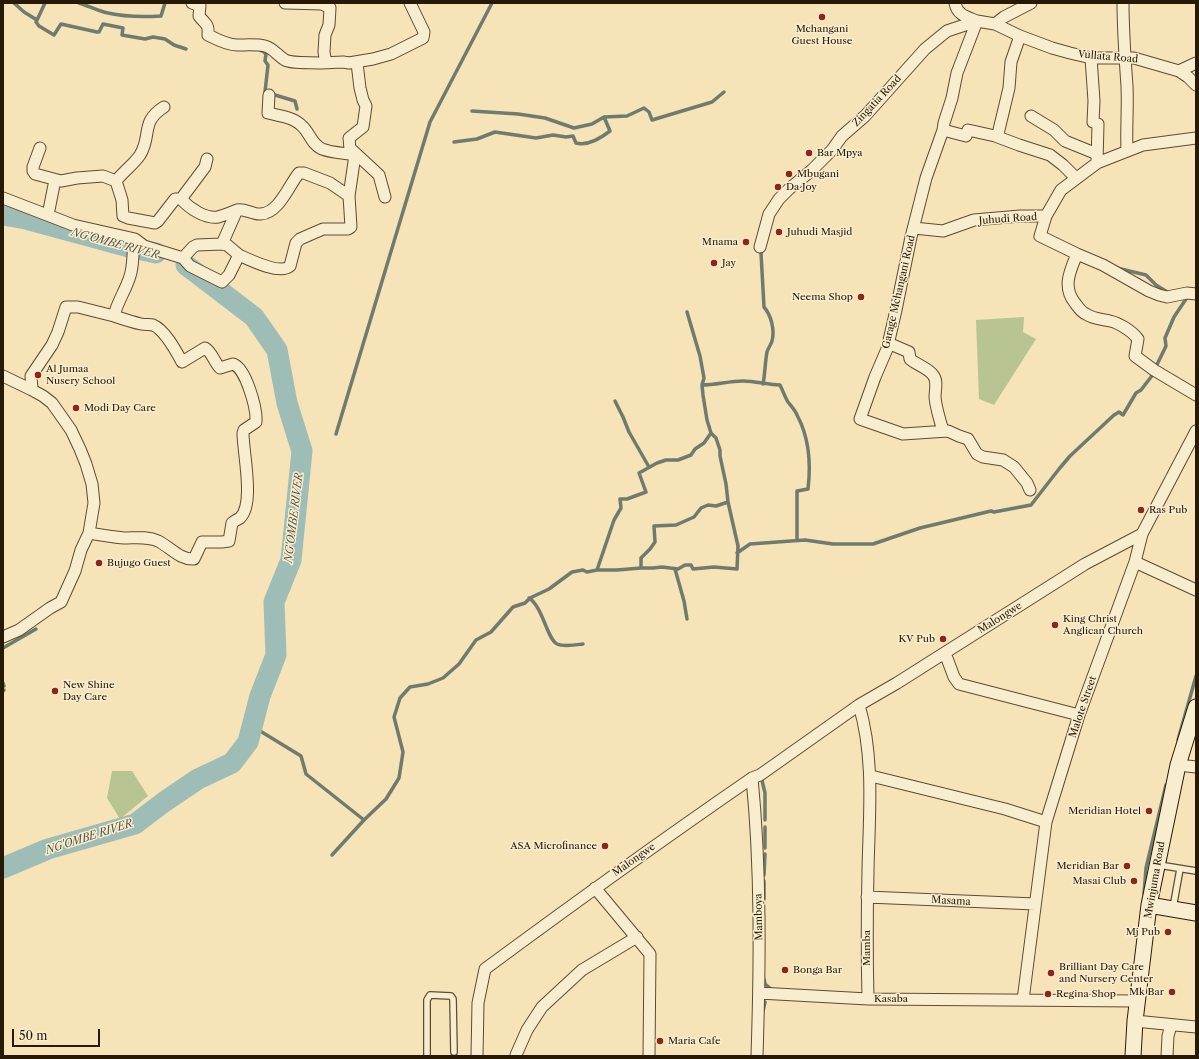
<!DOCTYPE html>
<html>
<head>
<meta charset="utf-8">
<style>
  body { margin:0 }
  #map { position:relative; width:1199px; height:1059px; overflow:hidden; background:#f6e3b7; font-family:"Libre Caslon Text",serif }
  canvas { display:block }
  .frame { position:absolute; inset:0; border:4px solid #281905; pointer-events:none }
  .scale { position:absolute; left:12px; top:1029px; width:88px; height:18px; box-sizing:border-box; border:2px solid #281905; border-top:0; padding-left:5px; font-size:12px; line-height:14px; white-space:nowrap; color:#281905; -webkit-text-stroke:3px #f9edd0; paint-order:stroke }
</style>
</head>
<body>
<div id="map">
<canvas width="1199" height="1059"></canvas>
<div class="frame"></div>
<div class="scale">50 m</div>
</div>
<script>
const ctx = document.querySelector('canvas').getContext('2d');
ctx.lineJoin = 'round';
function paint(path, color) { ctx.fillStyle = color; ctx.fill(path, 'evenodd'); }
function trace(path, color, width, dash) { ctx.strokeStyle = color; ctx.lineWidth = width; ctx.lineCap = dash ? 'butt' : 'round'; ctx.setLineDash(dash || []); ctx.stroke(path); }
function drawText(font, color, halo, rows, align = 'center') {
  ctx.font = font + ' "Libre Caslon Text",serif'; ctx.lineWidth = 3; ctx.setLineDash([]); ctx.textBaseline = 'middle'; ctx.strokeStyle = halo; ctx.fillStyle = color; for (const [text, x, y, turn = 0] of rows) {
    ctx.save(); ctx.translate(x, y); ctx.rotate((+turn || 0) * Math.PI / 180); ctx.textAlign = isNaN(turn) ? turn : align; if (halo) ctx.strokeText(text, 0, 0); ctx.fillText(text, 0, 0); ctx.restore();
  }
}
const green = new Path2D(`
  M1024 317 1023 332 1036 339 994 405 979 399 976 320Z
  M112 771H132L148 796 120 819 107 798Z`);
const stream = new Path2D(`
  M14 3 24 12 37 20 36 22 39 26 54 35 61 24 97 32H99L103 24 123 28 122 35 145 39 153 37 165 39 174 45 186 49
  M79 3C89 6 98 11 108 13 125 17 144 17 161 16L165 3
  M37 20 45 3
  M260 50 264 52 266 54 265 61 268 65 265 92 295 101 297 109
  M472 111 518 114 545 118 574 128 592 124 604 117
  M454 142 477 139 495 132 536 138 553 135 566 137 573 136 576 143C587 146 601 138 610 131L604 117 627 116 644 108 649 112 652 120 712 102 724 92
  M761 253 764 307C771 315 775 330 772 341 771 345 768 348 767 352 765 363 765 374 763 384
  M1117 268 1146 275 1156 285 1169 293
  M702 385C716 385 729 381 743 381 756 381 768 385 780 385 783 391 785 397 788 402 791 406 795 410 797 415 809 437 811 464 808 489L797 491V540
  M615 401 623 417 629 432 649 467
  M336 434 430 122 492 3
  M737 553 750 544 805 540 833 544H873L920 528 991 511 994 512 1031 505 1059 469 1070 456 1114 415 1119 412 1123 415 1136 393 1141 390 1151 377 1166 346 1165 338 1174 317 1188 296
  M641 568V558L650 549 655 542 654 526 676 525 694 517 701 508 708 505 716 506 728 502
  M675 569 684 601 687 619
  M597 570 614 520 621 508 620 499H627L646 492 639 473 657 463 666 460H678L691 455 695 449 704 443 711 433 707 420 703 395 702 385 704 378 700 356 687 312
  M529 598C543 607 547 639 557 644 564 647 575 645 583 644
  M3 648 36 629
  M3 683 4 686
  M3 691 4 690
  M252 726 301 756 306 774 364 820
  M1178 740 1196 676
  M761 776 765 793V820
  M765 848V827
  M332 855 364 820 386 799 399 778 403 752 394 717 400 698 410 687 428 684 443 678 459 664 476 640 491 632 513 607 525 603 530 598 549 589 572 572 583 570 587 572 597 570H617L641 568H653L662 567 678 569 685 565H691L693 569 714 567 737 569 738 546 728 502 726 484 720 456V450L716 438 711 433
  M764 875 765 854
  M1144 894 1146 868 1166 785
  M764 899V881
  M764 979 765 984 771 989
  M763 1011 765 1002`);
const river = new Path2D(`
  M3 215 26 219 133 248 156 253
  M3 868 48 849 135 824 164 802 198 779 232 763 248 742 260 696 276 655 274 602 291 560 302 451 287 403 277 350 254 317 186 265`);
const lane = new Path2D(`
  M1159 865 1196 871
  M1173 908 1180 869
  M427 1056V1000L430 995 451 996 453 999 454 1052`);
const street = new Path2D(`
  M192 3 200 6 199 16C205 24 209 23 208 35 216 39 227 45 237 45 246 45 256 44 265 46 273 48 277 55 285 60 292 64 312 62 321 63L324 61 325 58 324 52 325 35 329 25 330 8 322 4 285 3
  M955 3C957 15 967 17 977 21L957 73 952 98 944 123 943 130 926 178 911 237 896 310 887 349 875 377 860 419 903 434 948 431 959 436 968 439 977 454 983 457 1003 460 1014 467 1027 483 1030 490
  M1123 3C1123 31 1125 58 1127 86 1128 108 1126 129 1127 151
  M995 24 1020 36 1052 48 1070 53 1091 58H1134L1179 71 1188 77 1196 85
  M1091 58 1094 101 1093 122 1098 124 1097 163
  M321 63 343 62 349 63 373 59 391 54 423 38 424 32 410 3
  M1179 71 1196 63
  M269 95 268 113C279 116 294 117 302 126 310 133 311 144 322 149 332 153 345 153 355 155L350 149 349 138 363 127 366 106 363 100 360 88 357 63
  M1031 116 1054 130 1065 141 1097 154
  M943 130 966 136 968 130 995 136 998 134 1009 88 1011 62 1020 36
  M995 136 1019 145 1050 155 1063 165 1076 178
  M40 148 33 167V171L35 174 61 181 77 178 103 176 116 181
  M352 150 379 175 385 197
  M116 181 122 200 123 216 128 218 155 223 158 221 175 199H181L205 167 207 159
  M116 181C123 172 134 164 140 155 152 136 140 122 164 107
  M3 198 73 225 135 239 144 246 183 258 190 266 222 282 229 275 239 255 227 245 222 244
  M181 199C189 208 205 219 218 217 224 215 230 213 237 210
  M48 215 55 180
  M1046 216 1040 236 1077 254 1103 265 1149 291 1159 295 1167 297 1187 293 1196 294
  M914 228 943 231 974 220 1020 216H1046L1061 190 1097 163 1143 145 1196 138
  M760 247 769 214 779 199 789 189 812 170 832 150 842 136 865 116 925 49 947 31 977 21 995 24 1004 17 1031 3
  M1077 254C1070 271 1062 287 1075 303 1078 307 1081 312 1086 314 1093 319 1102 319 1110 321 1119 323 1132 331 1138 339L1135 356 1154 370 1196 395
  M239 255C250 260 280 275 290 266L296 243 300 239 323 229H348L351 227 349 196 355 155
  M183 258 193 247 197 245 222 244 237 210C245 208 253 215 261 214 279 213 289 185 299 173H304L330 183 349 196
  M888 343 909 352 910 359C917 365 928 368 933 375 938 381 935 390 935 397 936 409 940 420 943 431
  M3 376 32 390 43 396 52 403 71 430 80 449 86 464 92 484 94 503 89 533 81 550 75 571 61 602 50 608 19 630 3 637
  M32 390 31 376 52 345 58 332 66 307H78L114 316C117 302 126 290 130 276 134 264 132 251 135 239
  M89 533C101 535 112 537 124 538 135 538 147 536 158 541 170 547 180 560 194 559L202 542H222L229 541 232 523C234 521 237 520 240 518 255 504 243 453 243 433L244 430 256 422C257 409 246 368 233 364L220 368C214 362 212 352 205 348L182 362C176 351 165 330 153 325 150 324 145 325 141 324 132 322 123 319 114 316
  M1135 562 1196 590
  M945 653 954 677 959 684 1079 715
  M859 705C875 759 869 816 868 871 867 914 867 956 868 999
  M1178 765 1196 767
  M871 776 1005 809 1046 822
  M752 778C761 870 760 963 757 1056
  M595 888 650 954 649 1056
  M867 897 1035 904
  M759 993 868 999 1138 1001
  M1023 1000 1046 822 1079 715 1135 562 1142 534 1196 431
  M1135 1021 1196 1027
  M516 1055 527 1030 542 1007 582 970 637 937
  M477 1056 478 1003 485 969C573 904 662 840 752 778L760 775 859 705 897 683 1085 564 1142 534
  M1167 1056 1168 1036 1171 1025`);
const secondary = new Path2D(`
  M1149 905 1196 913
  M1133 1056 1135 1021 1149 905 1178 765 1196 707`);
const markers = [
  [822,17,4,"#8f2418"],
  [809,153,4,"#8f2418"],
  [789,174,4,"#8f2418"],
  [778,187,4,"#8f2418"],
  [779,232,4,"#8f2418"],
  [746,242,4,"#8f2418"],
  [714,263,4,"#8f2418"],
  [861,297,4,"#8f2418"],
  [38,375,4,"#8f2418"],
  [76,408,4,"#8f2418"],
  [1141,510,4,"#8f2418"],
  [99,563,4,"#8f2418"],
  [1055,625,4,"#8f2418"],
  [943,639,4,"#8f2418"],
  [55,691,4,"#8f2418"],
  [1149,811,4,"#8f2418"],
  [605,846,4,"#8f2418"],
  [1127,866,4,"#8f2418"],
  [1134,881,4,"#8f2418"],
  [1168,932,4,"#8f2418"],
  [785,970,4,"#8f2418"],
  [1051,973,4,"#8f2418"],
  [1172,992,4,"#8f2418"],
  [1048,994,4,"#8f2418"],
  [660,1041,4,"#8f2418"]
];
const poiNames = [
  ["Mchangani",822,29,"center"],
  ["Guest House",822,41,"center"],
  ["Bar Mpya",817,153],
  ["Mbugani",797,174],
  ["Da Joy",786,187],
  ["Juhudi Masjid",787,232],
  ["Mnama",738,242,"right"],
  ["Jay",722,263],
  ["Neema Shop",853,297,"right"],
  ["Al Jumaa",46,369],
  ["Nusery School",46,381],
  ["Modi Day Care",84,408],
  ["Ras Pub",1149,510],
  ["Bujugo Guest",107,563],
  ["King Christ",1063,619],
  ["Anglican Church",1063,631],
  ["KV Pub",935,639,"right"],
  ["New Shine",63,685],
  ["Day Care",63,697],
  ["Meridian Hotel",1141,811,"right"],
  ["ASA Microfinance",597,846,"right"],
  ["Meridian Bar",1119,866,"right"],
  ["Masai Club",1126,881,"right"],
  ["Mj Pub",1160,932,"right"],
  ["Brilliant Day Care",1059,967],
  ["and Nursery Center",1059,979],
  ["Bonga Bar",793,970],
  ["Mk Bar",1164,992,"right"],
  ["Regina Shop",1056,994],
  ["Maria Cafe",668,1041]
];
const streetNames = [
  ["Vullata Road",1108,57,5],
  ["Zingatia Road",877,101,-47],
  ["Juhudi Road",1008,219,-4],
  ["Garage Mchangani Road",899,292,-77],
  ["Malongwe",1000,618,-32],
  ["Malote Street",1083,707,-71],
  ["Malongwe",634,860,-35],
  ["Mwinjuma Road",1155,880,-80],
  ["Masama",951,901,3],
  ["Mamboya",759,917,-91],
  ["Mamba",867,948,-90],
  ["Kasaba",891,999]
];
const waterNames = [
  ["NG'OMBE RIVER",115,244,15],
  ["NG'OMBE RIVER",294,518,-83],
  ["NG'OMBE RIVER",89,837,-18]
];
paint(green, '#b8c491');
trace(stream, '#6f7b6f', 3.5);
trace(river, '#9ebdb6', 21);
trace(lane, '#5c4c32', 8);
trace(street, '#5c4c32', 13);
trace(secondary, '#281905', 17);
trace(lane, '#f9edd0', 5.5);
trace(street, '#f9edd0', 11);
trace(secondary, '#f9edd0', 15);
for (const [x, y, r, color] of markers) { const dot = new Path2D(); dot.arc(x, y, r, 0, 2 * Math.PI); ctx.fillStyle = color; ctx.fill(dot); trace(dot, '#f9edd0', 1.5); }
drawText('10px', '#281905', '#f9edd0', poiNames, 'left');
drawText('10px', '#281905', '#f9edd0', streetNames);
drawText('italic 11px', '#515243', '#f9edd0', waterNames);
</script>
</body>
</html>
